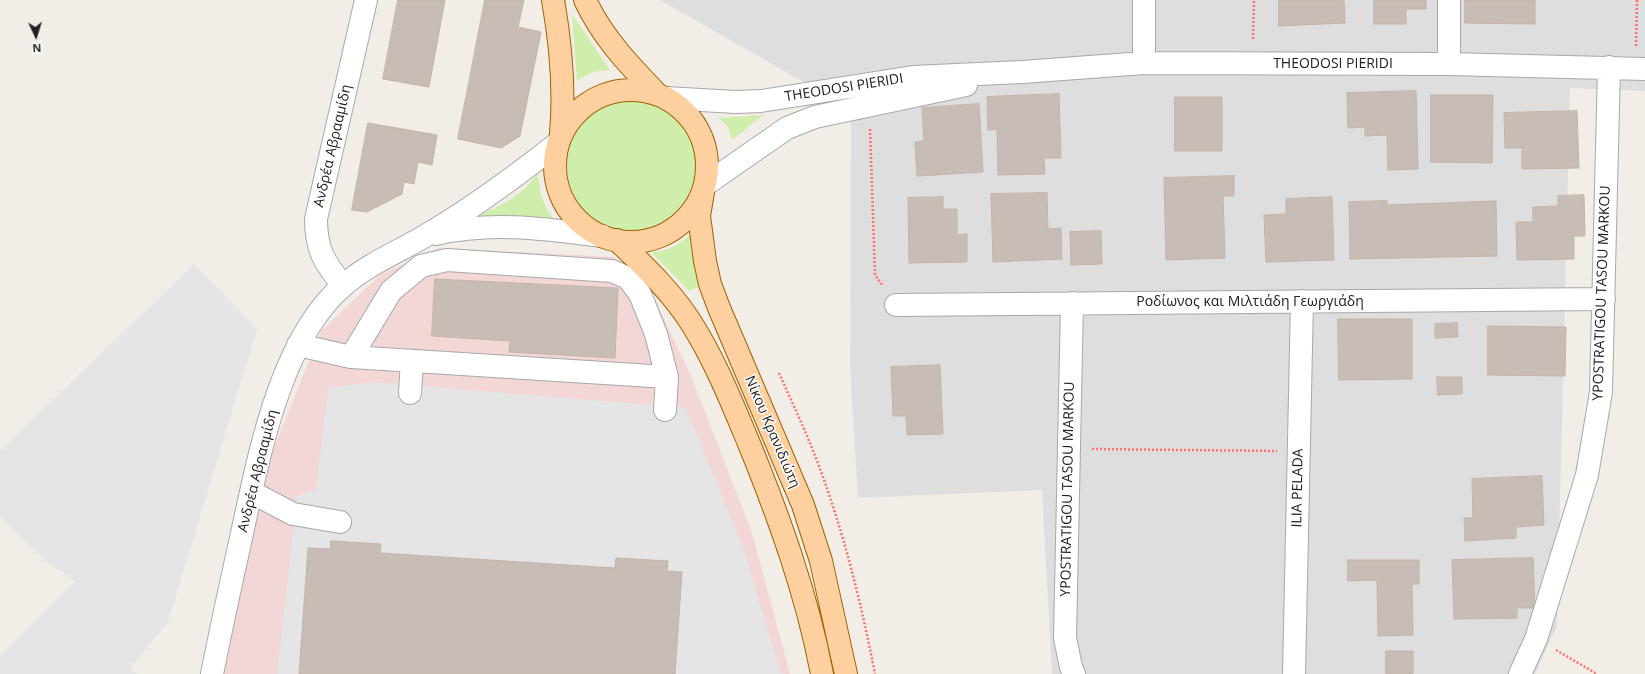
<!DOCTYPE html>
<html>
<head>
<meta charset="utf-8">
<style>
  body { margin:0 }
  #map { position:relative; width:1645px; height:674px; overflow:hidden; background:#f2eee7; font-family:"Open Sans",sans-serif }
  canvas { display:block }
  .north { position:absolute; left:16px; top:16px; width:40px; height:40px; -webkit-text-stroke:3px #fff; paint-order:stroke; rotate:176deg; font-size:11px; font-weight:700; line-height:16px; text-align:center; color:#212121 }
  .north::after { content:''; display:block; margin:auto; width:14px; height:18px; background:#212121; clip-path:polygon(50% 0,100% 100%,50% 72%,0 100%) }
</style>
</head>
<body>
<div id="map">
<canvas width="1645" height="674"></canvas>
<div class="north">N</div>
</div>
<script>
const ctx = document.querySelector('canvas').getContext('2d');
ctx.lineJoin = 'round';
function paint(path, color) { ctx.fillStyle = color; ctx.fill(path, 'evenodd'); }
function trace(path, color, width, dash) { ctx.strokeStyle = color; ctx.lineWidth = width; ctx.lineCap = dash ? 'butt' : 'round'; ctx.setLineDash(dash || []); ctx.stroke(path); }
function drawText(font, color, halo, rows, align = 'center') {
  ctx.font = font + ' "Open Sans",sans-serif'; ctx.lineWidth = 3; ctx.setLineDash([]); ctx.textBaseline = 'middle'; ctx.strokeStyle = halo; ctx.fillStyle = color; for (const [text, x, y, turn = 0] of rows) {
    ctx.save(); ctx.translate(x, y); ctx.rotate((+turn || 0) * Math.PI / 180); ctx.textAlign = isNaN(turn) ? turn : align; if (halo) ctx.strokeText(text, 0, 0); ctx.fillText(text, 0, 0); ctx.restore();
  }
}
const residential = new Path2D(`
  M660 0H1645V91L1570 88 1557 626 1535 674H1052L1042 490 858 498 850 366 851 109Z`);
const commercial = new Path2D(`
  M439 248 614 257 645 279 691 376 752 533 790 674H221L264 472 321 331 380 275Z`);
const grass = new Path2D(`
  M572 14 610 70C597 70 588 73 577 81Z
  M567 166a65 65 0 1 1 130 0a65 65 0 1 1-130 0Z
  M763 115 732 140 728 127 719 118Z
  M538 173C540 195 544 211 561 227L474 218C499 206 522 197 538 173Z
  M693 231 701 286 689 291 651 252C669 252 681 244 693 231Z`);
const parking = new Path2D(`
  M194 264 257 329 168 622 130 668 137 674H0V656L75 581 47 562 0 516V451Z
  M372 382 686 408 743 548 781 674H675L681 572 667 571 668 561 616 558 615 568 380 553 381 544 331 541 330 549 308 548 299 674H277L297 496 316 489 328 388Z`);
const building = new Path2D(`
  M398 0H445L429 87 383 79Z
  M485 0H524L518 27 541 32 520 136 501 148 458 139Z
  M1279 0H1344L1345 23 1279 26Z
  M1374 0H1426V9H1406V24H1374Z
  M1465 0H1535V24L1465 23Z
  M1416 91 1418 169 1388 170 1387 135 1365 136V127L1348 128 1347 93Z
  M1059 94 1061 158H1044L1045 174 998 175 997 129 988 130 987 97Z
  M1431 95H1493L1492 163 1431 162Z
  M1175 97H1222V151H1175Z
  M979 104 983 172 917 176 915 142 924 141 922 108Z
  M1577 111 1579 168 1522 169V148H1505L1504 113Z
  M368 123 437 135 432 165 418 162 414 184 404 182 402 194 367 212 352 210Z
  M1234 176V196H1223L1225 258 1166 260 1164 178Z
  M1047 193 1048 229 1061 228 1062 259 993 262 991 194Z
  M1584 195 1585 236H1574V259L1517 260 1516 222H1533V207L1558 206V196Z
  M943 197V209H957V235L967 234V262L909 263 908 198Z
  M1332 197 1334 260 1266 262 1264 215 1286 214V199Z
  M1387 201V205L1496 201 1497 256 1350 259 1349 202Z
  M1101 231 1102 264 1071 265 1070 232Z
  M435 279 618 288 615 358 509 352 510 341 432 336Z
  M1338 319H1412V379L1339 380Z
  M1457 323 1458 337 1435 338V324Z
  M1488 326 1566 327 1565 376 1488 375Z
  M940 365 943 434 907 435 906 416H893L891 367Z
  M1437 377H1462V394L1438 395Z
  M1542 476 1544 525 1516 527V538L1465 541 1464 518H1473L1472 479Z
  M331 541 381 544 380 553 615 568 616 558 668 561 667 571 682 572 675 674H299L308 548 330 549Z
  M1533 558 1535 608H1517V618L1454 619 1452 560Z
  M1348 560H1419V584H1412L1413 635 1378 636 1377 580 1348 581Z
  M1386 651H1413V674H1386Z`);
const path = new Path2D(`
  M1253 39 1254 0
  M1636 46 1637 0
  M870 129 875 275 883 286
  M779 373C790 398 802 423 812 448 841 521 860 597 875 674
  M1092 449 1277 451
  M1556 650 1597 674`);
const minor = new Path2D(`
  M1144 0V63
  M1449 64V0
  M666 98 736 102 761 101 913 77 1022 72 1144 63 1449 64 1645 69
  M705 185 787 128 815 117 966 85
  M436 234C492 221 546 229 602 236
  M343 285C324 263 316 249 316 219L366 0
  M1072 303 1065 638 1071 667 1074 674
  M896 305 1604 299
  M298 345 351 357 667 377
  M351 357 391 291 421 266 447 260 612 271 628 278 640 294 656 334 667 377 665 410
  M410 393 412 361
  M251 492 293 514 340 522
  M212 674C221 629 231 583 241 538 258 460 280 338 344 285 368 264 398 252 425 236 472 209 516 176 558 143
  M1294 674 1302 301
  M1520 674 1536 639 1587 475 1601 392 1609 67`);
const major = new Path2D(`
  M553 0C561 45 565 88 561 134
  M585 0C602 37 630 66 657 94
  M555 166a76 76 0 1 1 152 0a76 76 0 1 1-152 0Z
  M703 192 699 216 705 261 710 284 719 308 803 505 821 561 846 674
  M617 240C643 265 670 290 690 321 715 360 732 403 750 446 780 520 807 595 822 674`);
const streetNames = [
  ["THEODOSI PIERIDI",1333,64],
  ["THEODOSI PIERIDI",844,88,-9],
  ["Ανδρέα Αβρααμίδη",333,146,-77],
  ["YPOSTRATIGOU TASOU MARKOU",1602,293,-88],
  ["Ροδίωνος και Μιλτιάδη Γεωργιάδη",1250,302],
  ["Νίκου Κρανιδιώτη",772,432,67],
  ["Ανδρέα Αβρααμίδη",258,471,-76],
  ["ILIA PELADA",1298,488,-89],
  ["YPOSTRATIGOU TASOU MARKOU",1068,489,-89]
];
paint(residential, '#dfdede');
paint(commercial, '#f3d6d6');
paint(grass, '#d0eeab');
paint(parking, '#e5e5e5');
paint(building, '#c7bdb6');
trace(building, '#c5b3a8', 1);
trace(minor, '#a8a8a8', 24);
trace(major, '#9e6100', 24);
trace(path, '#ff726b', 2.5, [2, 2]);
trace(minor, '#fff', 22);
trace(major, '#ffd09f', 22);
drawText('14px', '#212121', '#fff', streetNames);
</script>
</body>
</html>
